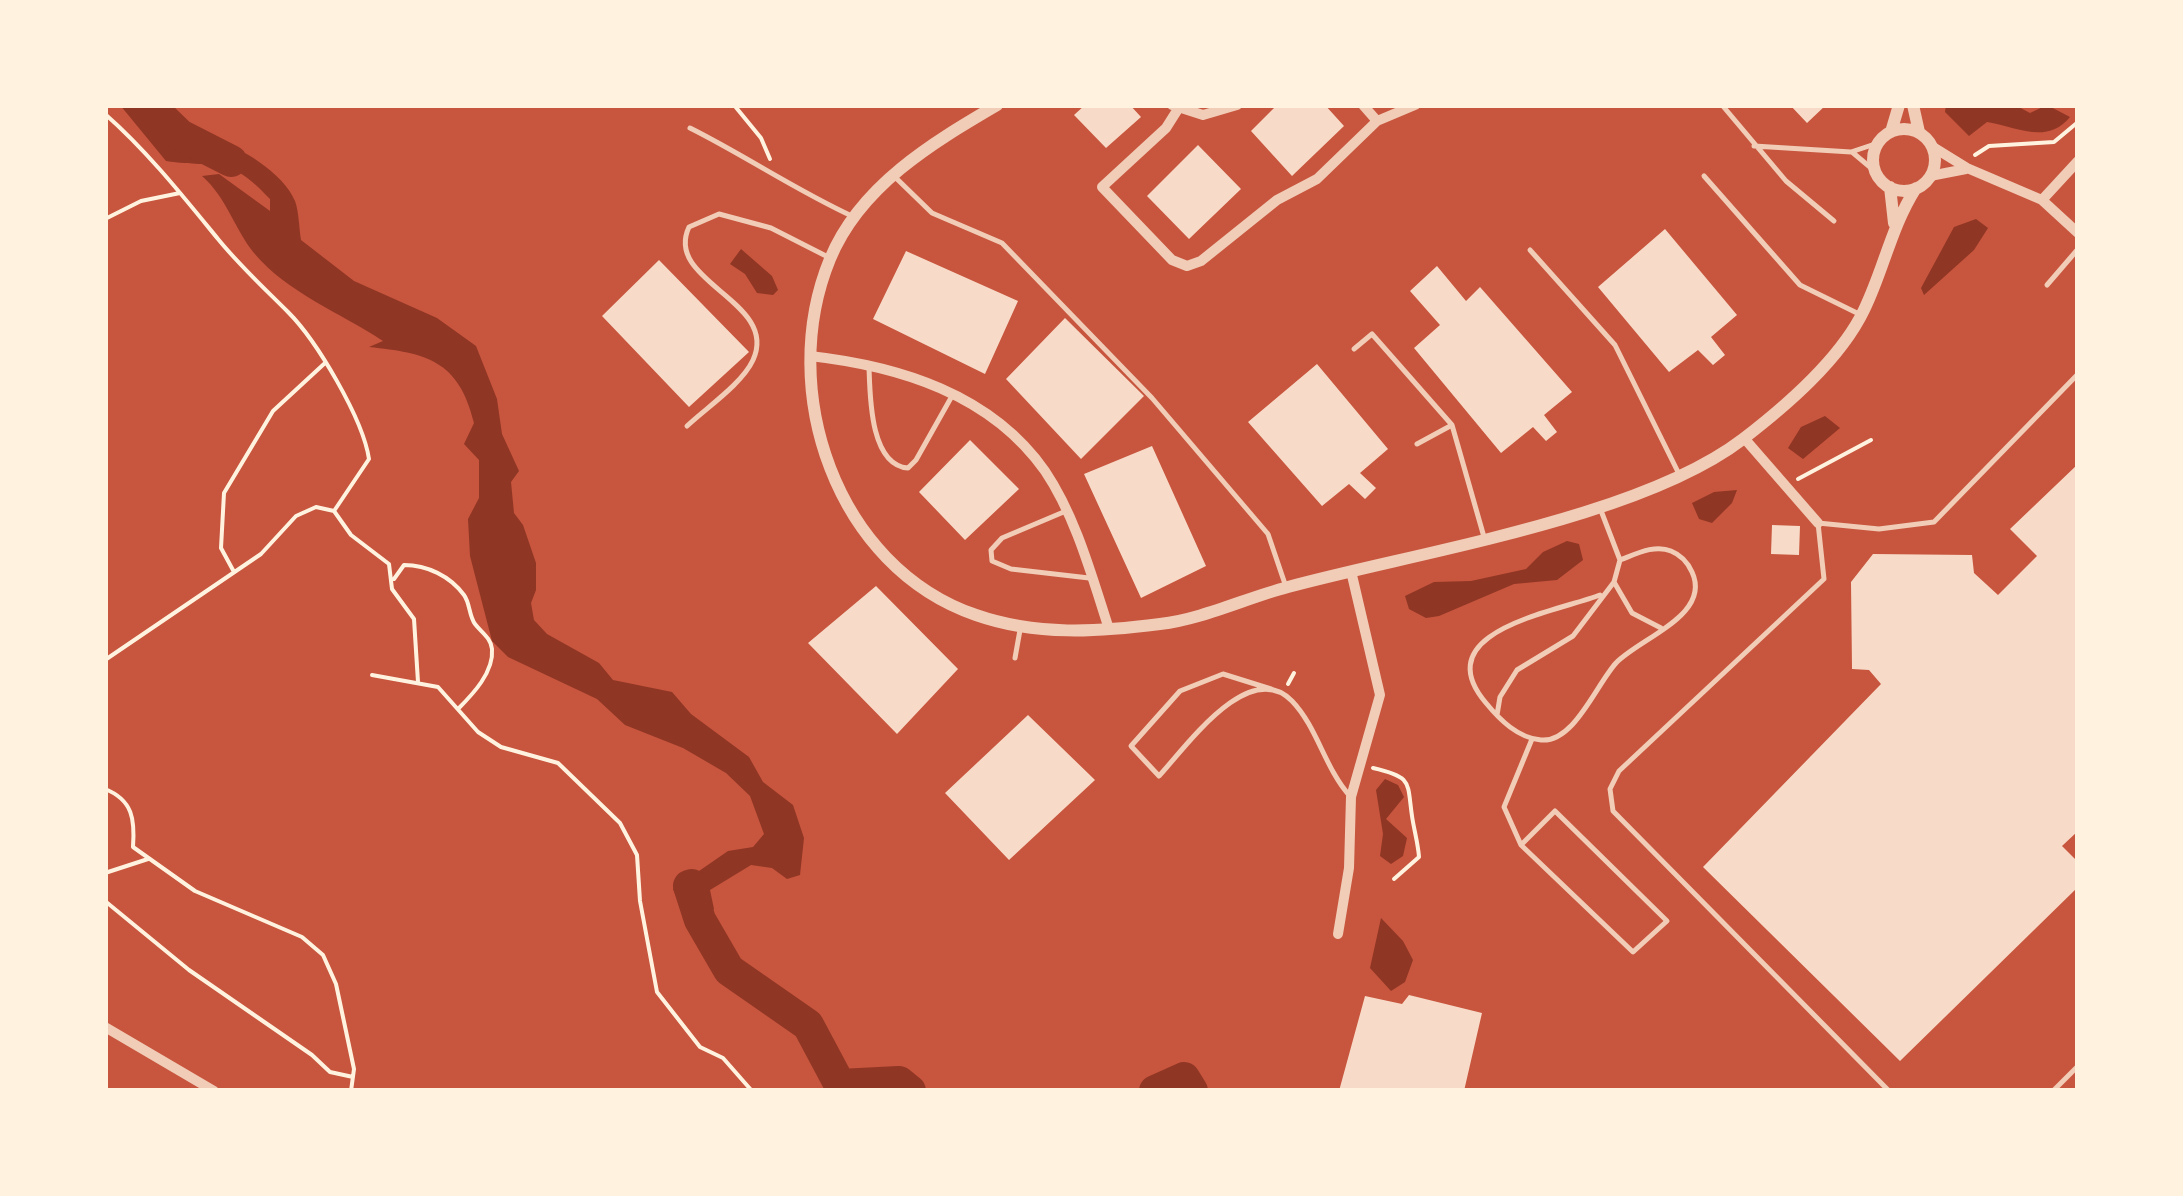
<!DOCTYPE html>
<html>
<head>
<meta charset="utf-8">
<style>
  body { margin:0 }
  #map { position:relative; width:2183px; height:1196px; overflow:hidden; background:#c8553d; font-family:"Exo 2",sans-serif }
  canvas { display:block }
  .frame { position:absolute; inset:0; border:108px solid #fff3e0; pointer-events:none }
</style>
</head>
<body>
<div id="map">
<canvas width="2183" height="1196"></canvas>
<div class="frame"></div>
</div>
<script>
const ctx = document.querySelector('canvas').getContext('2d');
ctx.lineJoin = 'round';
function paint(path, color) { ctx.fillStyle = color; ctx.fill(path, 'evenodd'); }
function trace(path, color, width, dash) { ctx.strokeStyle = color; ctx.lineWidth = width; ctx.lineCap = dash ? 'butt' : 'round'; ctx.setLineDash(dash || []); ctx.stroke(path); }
const water = new Path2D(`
  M120 105H148C156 115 164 129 174 135 188 143 198 139 212 141 240 145 284 174 295 201 299 212 299 228 301 240L354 281 437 318 476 346 497 399 502 434 519 471 511 482 514 513 523 525 536 563V590L531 603 534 620 547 634 599 663 613 680 672 692 691 714 749 757 763 782 793 805 804 838 800 875 787 879 772 868 751 865 710 890 714 909 697 927 688 920 673 889 728 851 753 847 764 834 750 796 726 773 683 748 625 725 597 699 508 657 492 641 470 556 468 519 479 498V460L464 444 474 423C459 360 426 353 369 347L383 341C341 313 286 292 254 253 234 228 227 198 202 176L219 174 270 211V199C228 154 220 169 166 161Z
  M1946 105H2015L2030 113 2047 105 2070 117C2047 145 2017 127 1987 122L1969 136 1945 112Z
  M1976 219 1988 228 1974 250 1924 295 1921 288 1954 227Z
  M741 249 772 276 778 290 773 295 757 293 745 274 730 264Z
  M1825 416 1840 428 1803 459 1788 448 1801 427Z
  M1737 490 1732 503 1712 523 1699 519 1692 503 1714 492Z
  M1567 541 1579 544 1583 560 1557 580 1514 584 1439 616 1426 618 1409 609 1405 596 1434 582 1471 581 1526 569 1543 552Z
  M1385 779 1398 785 1404 797 1386 819 1407 838 1403 856 1391 864 1380 856 1383 834 1376 790Z
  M1381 918 1403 941 1413 960 1405 982 1391 991 1370 968Z`);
const river = new Path2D(`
  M149 105 180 135 231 161
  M692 885 689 886 700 920 729 970 808 1025 840 1085 899 1082 910 1091
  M1155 1091 1184 1078 1192 1091`);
const building = new Path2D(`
  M1085 105H1130L1141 117 1106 148 1074 115Z
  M1277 105H1325L1344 126 1292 176 1251 131Z
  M1790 105H1826L1807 123Z
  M1198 145 1241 189 1189 239 1147 196Z
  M1665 229 1737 315 1711 337 1725 355 1713 365 1698 350 1669 372 1598 287Z
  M906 251 1018 301 985 374 873 319Z
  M659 260 749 352 689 407 602 316Z
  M1437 266 1466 301 1480 287 1572 392 1544 415 1557 432 1546 441 1533 427 1501 453 1414 348 1440 325 1410 291Z
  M1065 318 1144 396 1081 459 1006 379Z
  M1317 364 1388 449 1360 473 1376 488 1365 499 1349 484 1322 506 1248 422Z
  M970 440 1019 489 965 540 919 492Z
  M1152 446 1206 566 1141 598 1084 474Z
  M2078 464V831L2062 846 2078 862V887L1900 1061 1703 867 1881 684 1869 670 1852 669 1851 582 1873 554 1972 555 1974 573 1998 595 2037 556 2010 529Z
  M1772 525 1800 526 1799 555 1771 554Z
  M876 586 958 669 897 734 808 643Z
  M1028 715 1095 780 1009 860 945 793Z
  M1409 995 1482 1013 1464 1091H1339L1365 996 1402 1004Z`);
const path = new Path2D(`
  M734 105 761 138 770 159
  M105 114C147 151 182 195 218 239 240 266 264 288 288 312 317 341 363 419 369 459L334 511 351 535 389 564 392 589 414 619 418 682
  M1975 155 1989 146 2054 142 2078 122
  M105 219 141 201 180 193
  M1798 479 1871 440
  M234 572 221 548 224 493 273 411 325 363
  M394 579 404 565C427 565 450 576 464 595 470 603 469 616 475 624 481 632 491 638 492 649 494 672 473 694 458 709
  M105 660 261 554 296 516 316 507 334 511
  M372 675 438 687 478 732 501 747 558 763 620 823 637 855 640 901 657 992 700 1047 723 1058 752 1091
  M1288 684 1294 673
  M1373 768C1413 777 1407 782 1412 816 1414 830 1418 843 1419 857L1394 879
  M105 789C133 800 135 820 133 847L195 891 302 937 323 955 336 984 354 1069 351 1091
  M105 873 148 859
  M105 901 189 970 312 1055 330 1072 353 1077`);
const service = new Path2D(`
  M1722 105 1786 181 1834 221
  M690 128C746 156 797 191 854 217
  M1754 146 1851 152 1878 143
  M1852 152 1877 173
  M1704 176 1800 285 1859 314
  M896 178 932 213 1002 243 1152 398 1268 534 1285 584
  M1530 250 1615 345 1679 474
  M2047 285 2078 249
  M1354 349 1372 334 1452 425 1484 537
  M869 367C870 396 870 465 908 468L916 460 952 396
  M687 426C706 408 742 384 753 360 780 301 663 282 689 227L719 214 771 228 828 257
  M1417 444 1452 425
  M1066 511 1002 538 991 550 992 561 1011 569 1089 578
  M1614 582 1632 613 1661 628
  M1600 595C1556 612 1425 631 1486 703 1500 720 1518 738 1541 740 1574 743 1596 685 1616 663 1640 638 1712 615 1692 572 1688 563 1681 555 1671 551 1655 544 1636 554 1620 560
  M1015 658 1020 630
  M1271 689 1223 674 1180 691 1131 746 1159 776C1186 747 1249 657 1292 701 1317 727 1325 768 1349 795
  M1497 715 1500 697 1517 670 1573 636 1614 582 1620 560 1600 508
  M1521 845 1555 811 1667 921 1633 952 1521 845 1504 807 1532 739
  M1889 1091 1613 811 1610 789 1619 771 1824 579 1818 523 1879 529 1934 522 2078 374
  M2053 1091 2078 1066`);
const minor = new Path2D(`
  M1172 105 1203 115 1237 105
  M1363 105 1377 121
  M1178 109 1166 128 1102 187 1172 260 1187 266 1201 261 1277 200 1317 179 1377 121 1415 105
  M1933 147 1967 168 2042 200 2078 233
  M1930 176 1966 169
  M2042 200 2078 161
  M810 356C899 366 991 394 1045 471 1076 517 1092 577 1109 629
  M1744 438 1818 523
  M1338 934 1349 868 1351 797 1380 695 1351 571
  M105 1027 214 1091`);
const tertiary = new Path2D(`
  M997 105C932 143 860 186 830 259 776 390 836 567 976 615 1036 636 1098 632 1160 624 1203 619 1246 598 1288 587 1417 552 1640 518 1743 439 1786 406 1840 360 1864 310 1884 269 1891 227 1916 188
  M1913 105 1919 132
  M1873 160a31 31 0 1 1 62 0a31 31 0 1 1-62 0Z
  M1891 132 1899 105
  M1890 187 1894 223`);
paint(water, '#8f3625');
trace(river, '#8f3625', 32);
paint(building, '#f7dbc8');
trace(path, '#fff3e0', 4);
trace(service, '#f1ccb7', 5);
trace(minor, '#f1ccb7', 10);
trace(tertiary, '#f1ccb7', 12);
</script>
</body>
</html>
